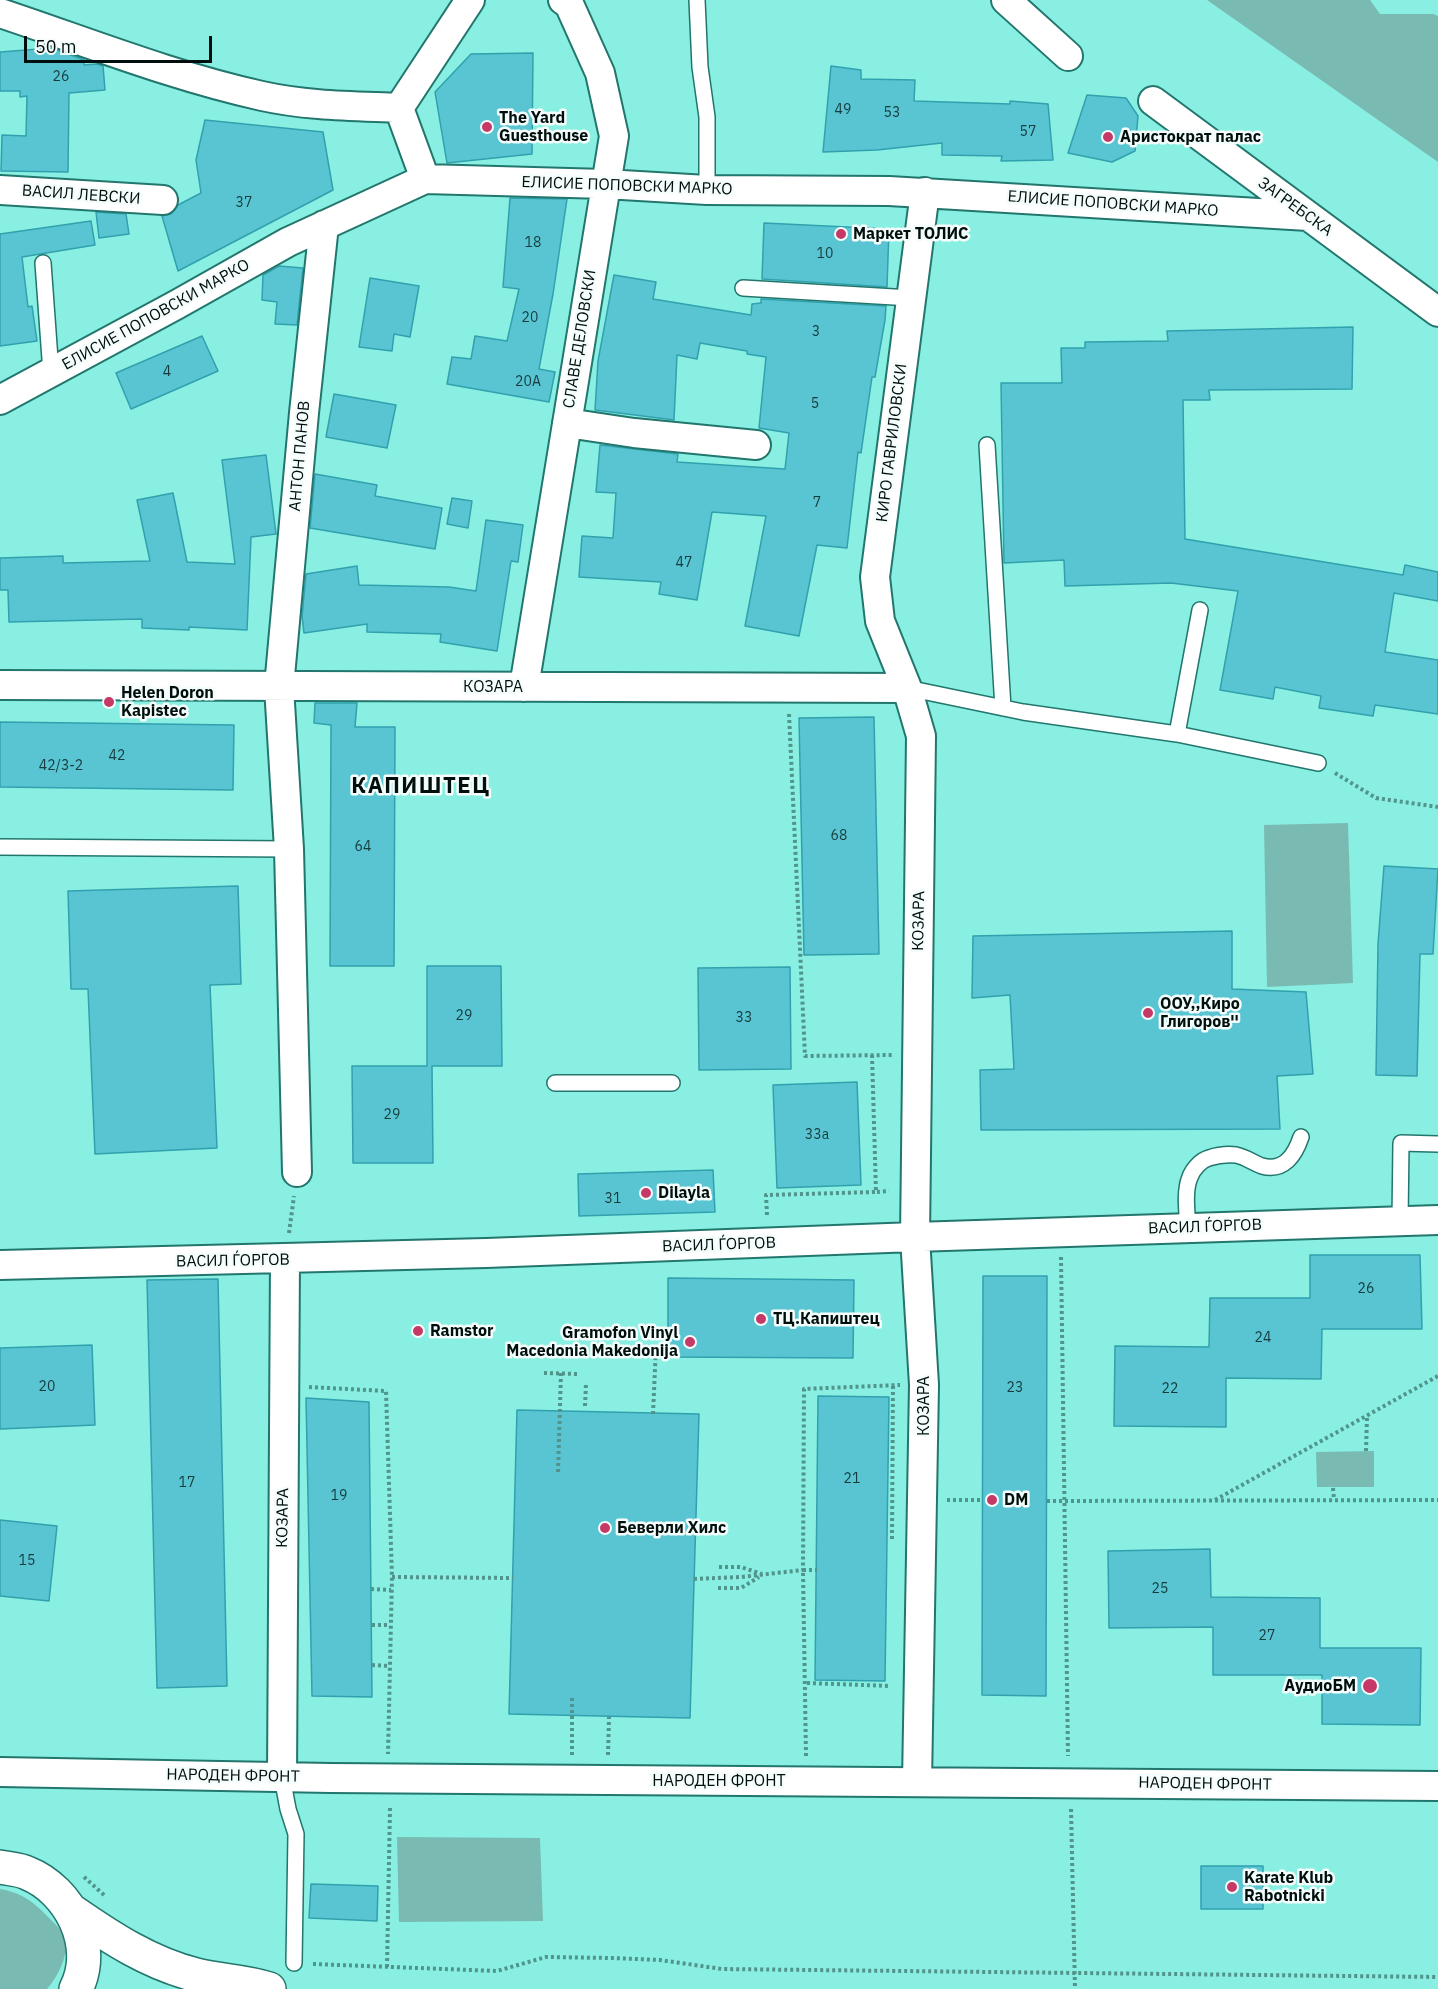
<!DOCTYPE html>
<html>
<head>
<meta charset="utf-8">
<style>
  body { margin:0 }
  #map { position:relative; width:1438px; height:1989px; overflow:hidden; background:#88efe2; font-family:"IBM Plex Sans",sans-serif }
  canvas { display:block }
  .scale { position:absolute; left:24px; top:36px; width:188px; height:27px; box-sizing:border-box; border:3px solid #000f0d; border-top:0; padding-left:8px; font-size:18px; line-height:21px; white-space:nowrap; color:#000f0d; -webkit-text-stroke:4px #f4fdfb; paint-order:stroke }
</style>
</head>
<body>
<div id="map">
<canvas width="1438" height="1989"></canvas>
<div class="scale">50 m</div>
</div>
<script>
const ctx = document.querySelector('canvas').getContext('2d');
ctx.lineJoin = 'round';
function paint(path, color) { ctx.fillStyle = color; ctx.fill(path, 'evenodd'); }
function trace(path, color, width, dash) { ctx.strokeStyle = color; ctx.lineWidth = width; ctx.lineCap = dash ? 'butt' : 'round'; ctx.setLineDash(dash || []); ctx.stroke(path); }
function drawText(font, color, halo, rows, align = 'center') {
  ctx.font = font + ' "IBM Plex Sans",sans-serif'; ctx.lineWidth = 5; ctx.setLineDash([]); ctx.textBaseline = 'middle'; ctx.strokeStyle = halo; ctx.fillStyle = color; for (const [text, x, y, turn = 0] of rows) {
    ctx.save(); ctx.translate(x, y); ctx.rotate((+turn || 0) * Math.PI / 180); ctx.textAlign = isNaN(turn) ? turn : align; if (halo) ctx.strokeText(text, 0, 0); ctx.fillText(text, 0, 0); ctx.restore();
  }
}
const green = new Path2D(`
  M1207 0H1370L1380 14H1433L1438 16V162Z
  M1348 823 1353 983 1267 987 1264 825Z
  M1374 1451V1487H1317L1316 1452Z
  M397 1837 540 1838 543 1921 399 1922Z
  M0 1889C35 1895 44 1916 69 1937 65 1958 61 1973 47 1989H0Z`);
const building = new Path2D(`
  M52 48 84 60V65L97 64 103 66 105 90 69 93 68 172 1 171 2 135 26 136 27 96 20 97V91H0V52Z
  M533 53 532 154 447 163 435 92 471 54Z
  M831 66 861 70V79L915 80 914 101 1010 104V101L1048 104 1053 160 1001 161 1002 156 942 155V143L877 150 823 152Z
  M1087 95 1126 98 1138 116 1135 151 1112 162 1068 153Z
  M205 120 323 132 333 190 178 271 162 216 171 214 178 205 201 193 196 160Z
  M510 198 567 199 553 294 539 369 555 372 549 402 447 384 452 357 471 359 475 336 507 341 519 289 503 287Z
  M96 212 126 214 129 234 99 238Z
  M91 221 95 245 22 257 28 307 32 306 37 341 0 346V234Z
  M764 223 889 229 887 287 762 279Z
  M279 266 303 268 297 325 275 324 277 302 262 300 263 275Z
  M614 275 656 282 653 299 751 315 752 304 761 303V299L886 306 885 320 875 377H872L861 453 858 452 847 548 817 545 799 636 745 626 766 516 712 512 697 600 659 594 661 582 579 577 582 536 613 538 616 493 596 492 600 445 678 454 677 462 785 469 789 433 759 428 766 357 747 354V351L700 343 697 359 677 355 674 420 595 410 598 361Z
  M370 278 419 286 410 337 394 334 392 351 359 347Z
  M1353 327 1352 389 1209 390 1210 400H1183L1185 539 1403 575 1405 565 1438 572V601L1394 593 1385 652 1438 660V714L1375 705 1373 716 1319 708 1321 696 1275 687 1273 699 1220 690 1238 591 1171 583 1065 586 1064 560 1004 563 1001 383H1062L1061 348H1085V342L1168 341 1167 331Z
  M202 336 218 371 131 409 116 373Z
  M334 394 396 405 387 448 326 437Z
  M266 455 276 534 251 537 247 630 189 627V630L142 628V619L9 622 8 590H0V558L63 556V563L150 561 137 500 173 493 187 562 235 564 222 460Z
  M315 474 377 485 375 496 442 508 435 549 310 528Z
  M452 498 472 501 468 528 447 524Z
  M486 520 523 525 518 562 511 561 497 651 440 642 441 634 367 632V624L304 633 302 616 306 574 357 566 359 585 449 587 476 591Z
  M315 703H357L355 727H395L394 966H330L331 725 314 723Z
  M874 717 879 954 804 955 799 718Z
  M0 722 234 725 233 790 0 787Z
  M1384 866 1438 869 1433 954H1420L1417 1076 1376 1075 1378 944Z
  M238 886 241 984 210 985 217 1148 95 1154 88 989H71L68 891Z
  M1232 931V989L1306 992 1313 1074 1277 1076 1280 1129 981 1130 980 1070 1014 1069 1010 995 972 998 973 936Z
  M427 966H501L502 1066H432L433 1163H353L352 1066H427Z
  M790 967 791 1069 699 1070 698 968Z
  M857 1082 861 1185 777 1188 773 1085Z
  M713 1170 715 1212 579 1216 578 1174Z
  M1310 1255H1420L1422 1329H1322L1321 1379 1226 1378V1427L1114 1426 1115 1346 1209 1347 1210 1298H1310Z
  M983 1276H1047L1046 1696 982 1695Z
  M668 1278 854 1280 853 1358 668 1357Z
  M218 1279 227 1686 157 1688 147 1280Z
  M92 1345 95 1425 0 1429V1348Z
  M818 1396 889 1397 885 1681 815 1680Z
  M306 1398 369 1402 372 1697 312 1696Z
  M517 1410 699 1414 690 1718 509 1714Z
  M0 1520 57 1526 49 1601 0 1596Z
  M1210 1549 1211 1597 1320 1598V1648H1421L1420 1725 1322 1724V1675H1213V1627L1109 1628 1108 1551Z
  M1201 1866H1263V1909H1201Z
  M311 1884 378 1886 377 1921 309 1918Z`);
const path = new Path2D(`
  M789 714 805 1056 893 1055
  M1335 773 1376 798 1438 807
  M872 1055 876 1192 889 1191
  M767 1215 766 1195 876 1192
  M289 1233 294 1196
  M1061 1257 1068 1756
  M544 1373 578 1374
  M309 1387 386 1391 392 1577 388 1754
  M585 1406 586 1384
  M653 1414 656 1346
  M1366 1451 1367 1417
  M558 1472 561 1373
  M1333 1488 1334 1500
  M947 1500H982
  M1215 1500 1438 1376
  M1047 1501 1438 1500
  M892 1539 893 1385
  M719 1567H741L762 1574
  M392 1577 513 1578
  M694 1579 741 1577 803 1570 804 1389 900 1385
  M718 1588H741L759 1577
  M371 1589 391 1590
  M372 1625H390
  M372 1665 390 1666
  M807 1683 891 1686
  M572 1755V1697
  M608 1755 609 1717
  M806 1756 803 1570H817
  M1071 1809 1075 1989
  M84 1877 105 1896
  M313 1964 497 1971 546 1957 611 1958 660 1960 722 1969 1438 1977
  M387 1967 390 1808`);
const lane = new Path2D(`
  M697 0 700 67 707 117V190
  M43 263 51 373
  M743 288 911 298
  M987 445 1003 708
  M907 688 1023 712 1177 734 1318 763
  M1177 734 1200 610
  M0 847 289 849
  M555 1083H672
  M1400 1221 1401 1143 1438 1144
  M1188 1228C1187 1212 1184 1191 1190 1177 1193 1169 1201 1160 1209 1158 1218 1155 1227 1154 1236 1155 1246 1157 1253 1163 1262 1166 1284 1172 1295 1155 1301 1137
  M282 1777 288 1809 296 1834 294 1963`);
const street = new Path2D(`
  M1006 0 1068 56
  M0 13C87 42 172 76 262 96 307 106 354 106 399 108
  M1153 101 1438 312
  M425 179 399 108 470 0
  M0 190 163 200
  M0 400 176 305 288 242 425 179 605 184 707 190 889 191 1308 216
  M567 423 634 433 756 445
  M0 685 907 688
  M524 687 614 136 600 73 569 4 563 0
  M297 1172 289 849 279 687 304 413 324 225
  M0 1265 486 1253 915 1237 1438 1220
  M0 1772 331 1778 1438 1786
  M282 1777 285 1259
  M917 1782 924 1385 915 1237 921 736 907 688 880 621 875 577 925 192`);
const secondary = new Path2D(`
  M0 1867C9 1869 19 1869 27 1873 70 1890 98 1946 76 1989
  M72 1911C111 1938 149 1963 196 1975 220 1981 245 1981 269 1989`);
const markers = [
  [487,127,6,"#c63967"],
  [1108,137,6,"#c63967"],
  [841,234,6,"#c63967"],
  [109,702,6,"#c63967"],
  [1148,1013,6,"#c63967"],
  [646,1193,6,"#c63967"],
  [761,1319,6,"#c63967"],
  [418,1331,6,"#c63967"],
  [690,1342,6,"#c63967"],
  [992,1500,6,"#c63967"],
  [605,1528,6,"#c63967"],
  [1370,1686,8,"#c63967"],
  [1232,1887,6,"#c63967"]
];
const numberNames = [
  ["26",61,77],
  ["49",843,110],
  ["53",892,113],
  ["57",1028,132],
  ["37",244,203],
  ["18",533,243],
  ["10",825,254],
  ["20",530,318],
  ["3",816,332],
  ["4",167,372],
  ["20А",528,382],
  ["5",815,404],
  ["7",817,503],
  ["47",684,563],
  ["42",117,756],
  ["42/3-2",61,766],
  ["68",839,836],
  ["64",363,847],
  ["29",464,1016],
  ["33",744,1018],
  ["29",392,1115],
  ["33a",817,1135],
  ["31",613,1199],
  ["26",1366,1289],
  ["24",1263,1338],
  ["20",47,1387],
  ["23",1015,1388],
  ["22",1170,1389],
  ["21",852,1479],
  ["17",187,1483],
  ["19",339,1496],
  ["15",27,1561],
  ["25",1160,1589],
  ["27",1267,1636]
];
const poiNames = [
  ["The Yard",499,118],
  ["Guesthouse",499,136],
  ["Аристократ палас",1120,137],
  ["Маркет ТОЛИС",853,234],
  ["Helen Doron",121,693],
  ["Kapistec",121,711],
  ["ООУ,,Киро",1160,1004],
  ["Глигоров''",1160,1022],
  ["Dilayla",658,1193],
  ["ТЦ.Капиштец",773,1319],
  ["Ramstor",430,1331],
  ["Gramofon Vinyl",678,1333,"right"],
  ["Macedonia Makedonija",678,1351,"right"],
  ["DM",1004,1500],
  ["Беверли Хилс",617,1528],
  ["АудиоБМ",1356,1686,"right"],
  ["Karate Klub",1244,1878],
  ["Rabotnicki",1244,1896]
];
const streetNames = [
  ["ЕЛИСИЕ ПОПОВСКИ МАРКО",627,186,2],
  ["ВАСИЛ ЛЕВСКИ",81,195,4],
  ["ЕЛИСИЕ ПОПОВСКИ МАРКО",1113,204,4],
  ["ЗАГРЕБСКА",1295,207,36],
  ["ЕЛИСИЕ ПОПОВСКИ МАРКО",156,315,-29],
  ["СЛАВЕ ДЕЛОВСКИ",580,339,-81],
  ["КИРО ГАВРИЛОВСКИ",892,443,-83],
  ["АНТОН ПАНОВ",300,456,-85],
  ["КОЗАРА",493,687],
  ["КОЗАРА",919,921,-89],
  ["ВАСИЛ ЃОРГОВ",1205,1227,-2],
  ["ВАСИЛ ЃОРГОВ",719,1245,-2],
  ["ВАСИЛ ЃОРГОВ",233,1261,-1],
  ["КОЗАРА",924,1406,-90],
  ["КОЗАРА",283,1518,-89],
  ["НАРОДЕН ФРОНТ",233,1776,1],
  ["НАРОДЕН ФРОНТ",719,1781],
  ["НАРОДЕН ФРОНТ",1205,1784,1]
];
const districtNames = [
  ["КАПИШТЕЦ",421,787]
];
paint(green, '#79bbb2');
paint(building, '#59c5d2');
trace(building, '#31a1ad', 1.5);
trace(lane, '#22766d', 18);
trace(street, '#22766d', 32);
trace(secondary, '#22766d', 36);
trace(path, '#51948c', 4, [3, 3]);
trace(lane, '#fff', 15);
trace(street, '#fff', 28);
trace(secondary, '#fff', 33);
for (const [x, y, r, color] of markers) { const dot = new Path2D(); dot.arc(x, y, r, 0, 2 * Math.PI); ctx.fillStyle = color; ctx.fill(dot); trace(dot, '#f4fdfb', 2); }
drawText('14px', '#163c3e', null, numberNames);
drawText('bold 16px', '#000f0d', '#f4fdfb', poiNames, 'left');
drawText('16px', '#000f0d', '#f4fdfb', streetNames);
ctx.letterSpacing = '1.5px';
drawText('bold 22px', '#000f0d', '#f4fdfb', districtNames);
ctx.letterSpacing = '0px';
</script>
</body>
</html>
